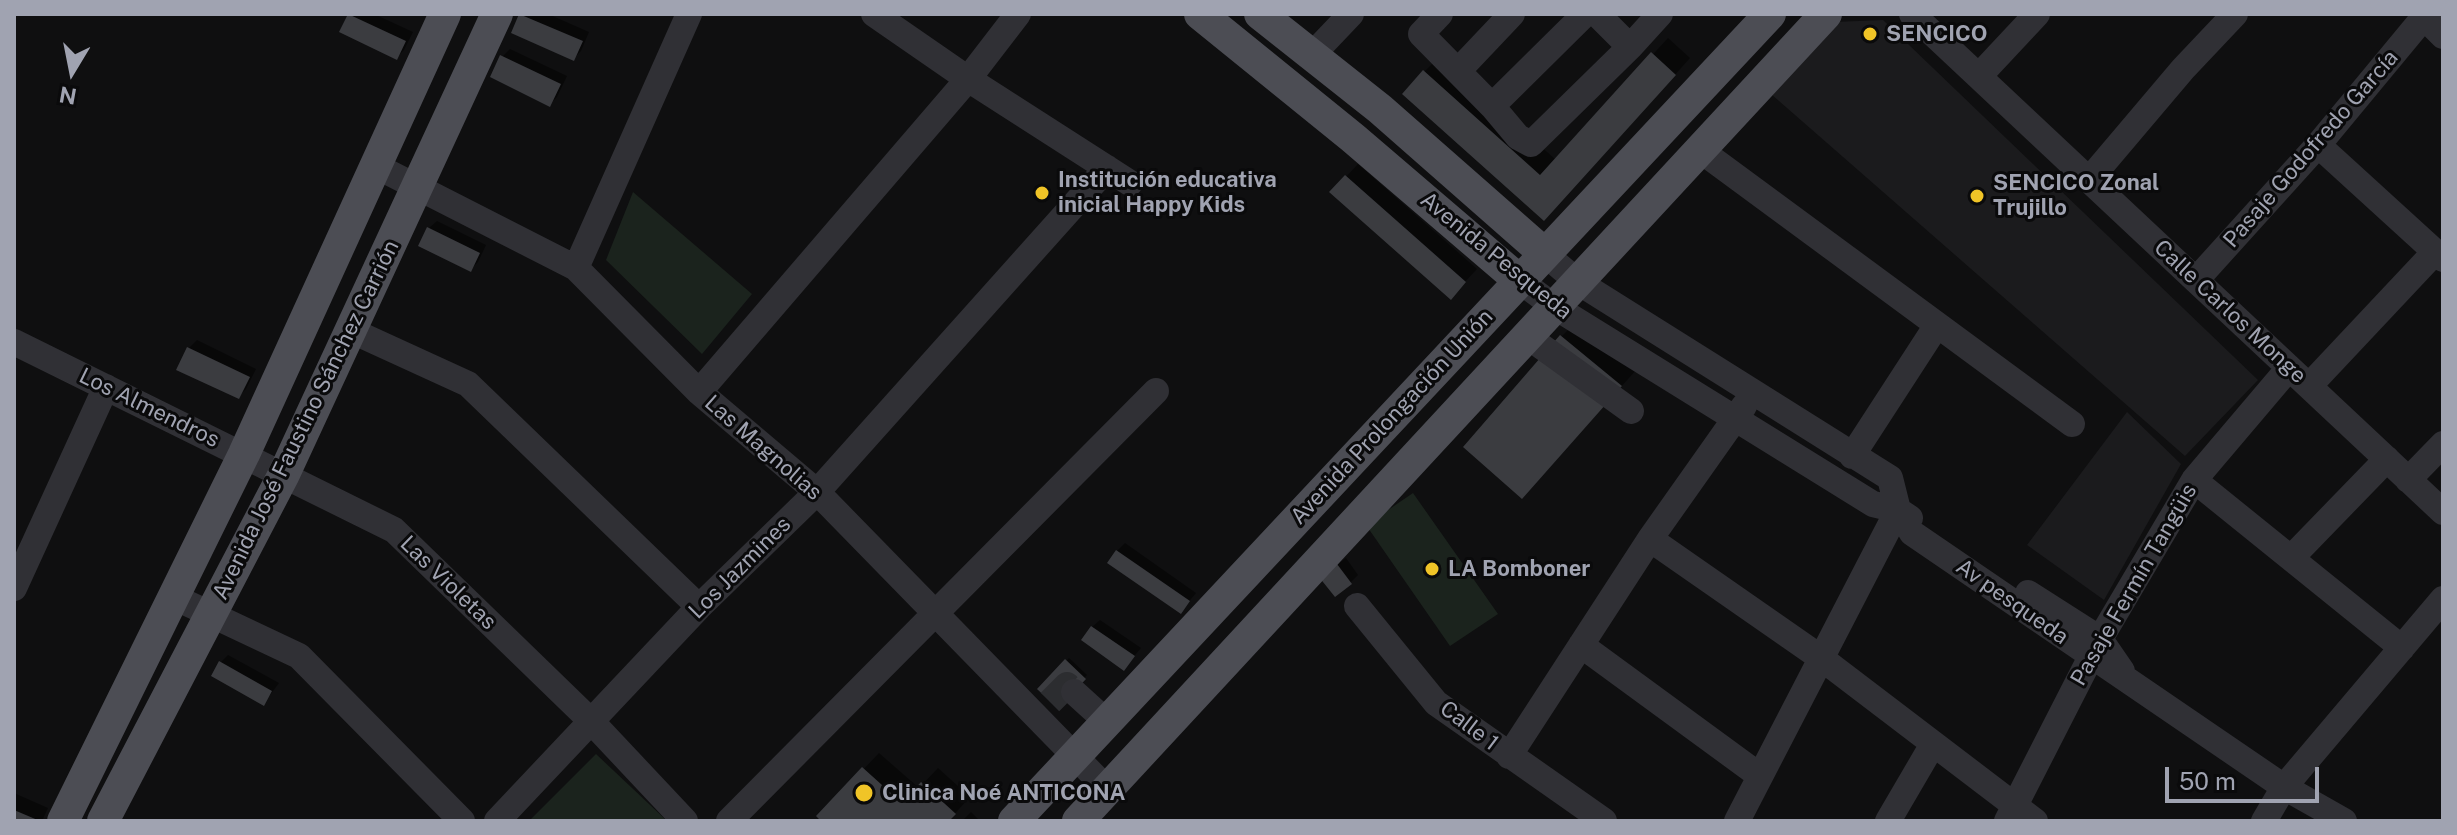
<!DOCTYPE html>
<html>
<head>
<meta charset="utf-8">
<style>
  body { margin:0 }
  #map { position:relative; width:2457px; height:835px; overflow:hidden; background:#0f0f10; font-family:"Public Sans",sans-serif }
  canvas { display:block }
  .frame { position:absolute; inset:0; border:16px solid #a0a3b1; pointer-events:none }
  .north { position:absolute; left:32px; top:32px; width:80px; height:80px; -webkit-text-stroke:6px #0a0a0b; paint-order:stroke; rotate:190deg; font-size:22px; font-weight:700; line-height:32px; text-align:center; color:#a0a3b1 }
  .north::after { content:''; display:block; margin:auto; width:28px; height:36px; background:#a0a3b1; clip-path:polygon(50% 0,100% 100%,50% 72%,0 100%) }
  .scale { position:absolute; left:2165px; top:767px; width:154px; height:36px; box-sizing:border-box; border:4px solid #a0a3b1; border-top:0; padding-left:10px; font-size:24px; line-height:28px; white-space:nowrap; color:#a0a3b1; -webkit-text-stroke:6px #0a0a0b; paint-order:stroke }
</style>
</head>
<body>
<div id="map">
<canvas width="2457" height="835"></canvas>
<div class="frame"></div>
<div class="north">N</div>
<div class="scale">50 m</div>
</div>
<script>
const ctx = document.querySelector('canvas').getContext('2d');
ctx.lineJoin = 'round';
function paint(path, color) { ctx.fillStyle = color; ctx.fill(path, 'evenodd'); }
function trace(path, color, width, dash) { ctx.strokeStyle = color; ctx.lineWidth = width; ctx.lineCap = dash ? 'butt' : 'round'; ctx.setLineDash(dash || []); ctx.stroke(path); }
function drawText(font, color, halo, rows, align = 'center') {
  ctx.font = font + ' "Public Sans",sans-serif'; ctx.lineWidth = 6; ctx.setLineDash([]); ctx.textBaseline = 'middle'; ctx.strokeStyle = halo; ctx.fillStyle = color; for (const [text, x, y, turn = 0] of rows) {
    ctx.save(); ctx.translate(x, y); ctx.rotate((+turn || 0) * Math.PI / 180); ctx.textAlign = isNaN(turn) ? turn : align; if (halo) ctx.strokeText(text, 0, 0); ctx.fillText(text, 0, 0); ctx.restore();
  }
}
const built = new Path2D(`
  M1883 20 2258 380 2185 456 1771 94 1834 22Z
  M2127 412 2181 464 2104 600 2027 545Z`);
const green = new Path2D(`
  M633 192 752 294 702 354 606 260Z
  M1413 493 1498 614 1450 646 1366 525Z
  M596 754 667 821H529Z`);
const shadow = new Path2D(`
  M350 14H374L413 32 404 50 397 57 342 31Z
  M521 14H548L589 32 581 51 573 59 513 32Z
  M1668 38 1690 58 1560 203 1424 72 1440 56 1556 160Z
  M510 49 567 76 557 97 550 104 502 57Z
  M1358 164 1477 269 1462 285 1332 192Z
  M437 221 486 245 478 262 470 270 429 228Z
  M1577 321 1637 369 1538 480 1561 337Z
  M197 340 256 369 246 389 238 397 179 369 189 348Z
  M1125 543 1196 593 1181 611 1117 551Z
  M1346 558 1358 575 1350 583 1330 570Z
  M1100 620 1141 648 1124 668 1092 627Z
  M228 655 279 683 264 703 220 663Z
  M1069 658 1087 675 1058 706 1039 689Z
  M879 753 919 788 938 768 970 797 948 821H824L819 816Z
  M14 793 48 808 42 821H14Z
  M971 812 980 821H962Z`);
const building = new Path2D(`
  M348 14 406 41 397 60 339 32Z
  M519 14 583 41 574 61 511 33Z
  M1651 52 1676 75 1544 221 1402 94 1423 70 1540 175Z
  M500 55 561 84 550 107 490 77Z
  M1345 175 1466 282 1451 300 1329 192Z
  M427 227 480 253 471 272 418 246Z
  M1560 335 1622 386 1522 499 1463 447Z
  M187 347 250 377 239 399 176 370Z
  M1116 550 1190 601 1181 614 1107 563Z
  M1337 564 1352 584 1335 597 1319 577Z
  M1091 626 1135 656 1124 671 1081 640Z
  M1065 659 1086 679 1058 709 1037 689Z
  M219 661 272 691 264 706 211 676Z
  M862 767 902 803 921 782 956 814 949 821H821L816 816Z
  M14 810 40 821H14Z`);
const minorTunnel = new Path2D(`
  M1050 702 1067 685 1074 692`);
const minor = new Path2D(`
  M874 14 968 79 1130 183
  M1440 14 1421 34 1492 106 1585 14
  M1912 14 2443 512
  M2421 14 2443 36
  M1630 47 1660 14
  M1312 55 1351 14
  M1458 71 1512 14
  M1979 76 2037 14
  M1492 106 1518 137 1531 144 1630 47 1597 14
  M2318 145 2443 259
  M1700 150 2072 424
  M376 166 576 268 699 392 817 492 1107 789
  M2089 180 2183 69 2235 14
  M1545 254 1578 282 1890 478 1898 510 1912 533 2284 787 2344 821
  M576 268 689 14
  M2196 280 2318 145 2424 17
  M1520 281 1555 307 1873 504 1898 510 1910 518
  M350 330 468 384 699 607
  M1527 336 1631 411
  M14 342 394 530 591 721 685 821
  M2309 386 2435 252
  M699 392 968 79 1018 14
  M1852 456 1937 325
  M2194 480 2402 648
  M2408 480 2443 444
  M1650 539 1821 658 2035 821
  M2291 558 2387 459
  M14 588 106 387
  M2028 593 2100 639 2122 671
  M174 597 299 656 462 821
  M1357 606 1436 703 1604 821
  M1581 645 1760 776
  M1074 692 1107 722
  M1509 756 1650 539 1744 406
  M497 821 699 607 817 492 1107 168
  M729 821 1156 391
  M1737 821 1898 510
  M1888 821 1933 744
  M2007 821 2100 639 2194 480 2289 368
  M2264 821 2284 787 2443 599`);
const major = new Path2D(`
  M1200 14 1353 138 1520 281
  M1260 14 1380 109 1545 254
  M63 821 244 454 445 14
  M103 821 284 474 497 14
  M1014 821 1770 14
  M1078 821 1826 14`);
const markers = [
  [1870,34,8,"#f0c427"],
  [1042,193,8,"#f0c427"],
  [1977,196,8,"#f0c427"],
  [1432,569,8,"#f0c427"],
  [864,793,10,"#f0c427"]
];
const poiNames = [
  ["SENCICO",1886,34],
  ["Institución educativa",1058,180],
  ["inicial Happy Kids",1058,205],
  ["SENCICO Zonal",1993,183],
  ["Trujillo",1993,208],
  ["LA Bomboner",1448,569],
  ["Clinica Noé ANTICONA",882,793]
];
const streetNames = [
  ["Pasaje Godofredo García",2311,149,-49],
  ["Avenida Pesqueda",1496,256,39],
  ["Calle Carlos Monge",2230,312,43],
  ["Los Almendros",149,408,26],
  ["Avenida Prolongación Unión",1392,417,-47],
  ["Avenida José Faustino Sánchez Carrión",306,420,-64],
  ["Las Magnolias",763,448,41],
  ["Los Jazmines",740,568,-45],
  ["Las Violetas",448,583,44],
  ["Pasaje Fermín Tangüis",2134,585,-60],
  ["Av pesqueda",2012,602,35],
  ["Calle 1",1469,726,37]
];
paint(built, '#1b1b1d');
paint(green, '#1b231d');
paint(shadow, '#0007');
paint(building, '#3b3c40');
trace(minorTunnel, '#2c2d30', 26, [26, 13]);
trace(minor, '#303035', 26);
trace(major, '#4c4d54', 32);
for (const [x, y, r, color] of markers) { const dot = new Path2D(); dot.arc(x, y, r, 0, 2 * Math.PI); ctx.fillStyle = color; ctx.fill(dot); trace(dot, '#0a0a0b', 3); }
drawText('bold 22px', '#a0a3b1', '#0a0a0b', poiNames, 'left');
drawText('22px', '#a0a3b1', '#0a0a0b', streetNames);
</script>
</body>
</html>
